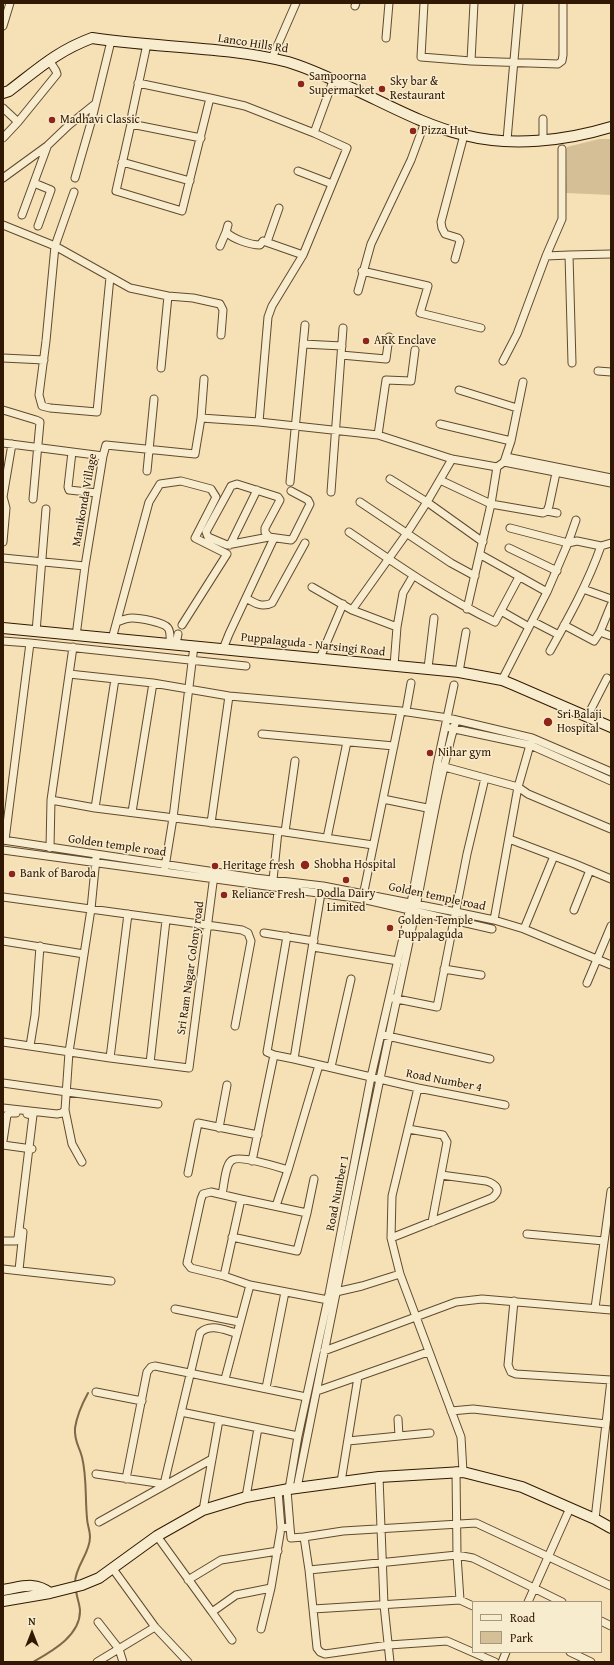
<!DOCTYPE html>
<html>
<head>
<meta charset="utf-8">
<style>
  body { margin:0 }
  #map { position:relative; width:614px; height:1665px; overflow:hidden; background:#f5e1b5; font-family:"Gentium Book Plus",serif }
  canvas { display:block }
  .frame { position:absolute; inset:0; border:4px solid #311802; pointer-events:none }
  .legend { position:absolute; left:472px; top:1601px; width:130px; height:52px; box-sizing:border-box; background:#f8eccf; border:1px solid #a8977d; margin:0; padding:5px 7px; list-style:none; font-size:12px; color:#311802 }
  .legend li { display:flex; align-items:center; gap:8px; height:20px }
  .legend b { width:20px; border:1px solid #a8977d }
  .north { position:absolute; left:12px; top:1613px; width:40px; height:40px; -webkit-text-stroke:3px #f8eccf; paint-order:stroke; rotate:0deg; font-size:11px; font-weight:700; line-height:16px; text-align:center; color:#311802 }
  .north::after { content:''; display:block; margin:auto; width:14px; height:18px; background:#311802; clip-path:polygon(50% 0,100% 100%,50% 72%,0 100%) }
</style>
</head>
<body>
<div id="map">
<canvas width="614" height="1665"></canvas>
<div class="frame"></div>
<ul class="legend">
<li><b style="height:5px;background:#f8eccf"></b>Road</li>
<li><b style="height:11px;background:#d4bf97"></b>Park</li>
</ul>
<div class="north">N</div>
</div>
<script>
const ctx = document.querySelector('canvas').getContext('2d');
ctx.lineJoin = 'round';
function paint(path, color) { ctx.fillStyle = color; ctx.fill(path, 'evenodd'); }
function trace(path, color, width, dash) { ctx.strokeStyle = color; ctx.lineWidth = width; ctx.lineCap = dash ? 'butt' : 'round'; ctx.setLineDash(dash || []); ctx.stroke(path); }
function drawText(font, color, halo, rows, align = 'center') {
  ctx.font = font + ' "Gentium Book Plus",serif'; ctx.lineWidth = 3; ctx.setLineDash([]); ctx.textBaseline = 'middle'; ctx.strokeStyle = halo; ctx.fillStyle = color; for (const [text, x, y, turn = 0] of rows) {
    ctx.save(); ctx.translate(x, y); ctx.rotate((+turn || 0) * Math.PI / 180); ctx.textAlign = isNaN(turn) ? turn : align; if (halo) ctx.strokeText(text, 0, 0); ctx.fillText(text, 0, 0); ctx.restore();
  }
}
const green = new Path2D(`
  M599 139H611V195L566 193 567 147Z`);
const stream = new Path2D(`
  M75 1583C75 1566 90 1554 90 1537 90 1530 87 1524 87 1518 85 1498 87 1477 82 1457 79 1446 74 1441 75 1428 77 1415 82 1404 88 1393
  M33 1662C52 1651 80 1636 80 1611 80 1604 76 1596 76 1589`);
const street = new Path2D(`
  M424 3 421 57 471 61 474 3
  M355 6 356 3
  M3 26 10 3
  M386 38 389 3
  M147 44 132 114 131 124 116 191 182 211 210 98 245 106 314 133 347 148 303 255 272 306 268 317 259 422
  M272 58 296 3
  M471 61 558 64 562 61 563 55V3
  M138 83 210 98
  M3 108 18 122 3 138
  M543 119V140
  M18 122 57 74 56 71 49 60
  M131 124 201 138
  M314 133 333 81
  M507 140 519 3
  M122 162 190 181
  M298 171 332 184
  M3 178 47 146 69 125 95 104
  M75 178 92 119 111 41
  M34 183 51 190 38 226
  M74 192 55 246 46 341 39 395 42 406 50 408 97 412 110 277
  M22 215 47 147
  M3 225 55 246 130 288 168 296 193 298 220 304 223 310 221 335
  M228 225 226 232C233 239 250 245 260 245L263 241 303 255
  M267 242 279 208
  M220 246 226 232
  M546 256 562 219V149
  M455 259 460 241 458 238 445 234 442 228 441 222 464 135
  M362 271 428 286 420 313 481 328
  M358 291 371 244 411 160 425 122
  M303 344 342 346
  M341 355 386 359 389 337
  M3 358 44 360
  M503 361 517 334 546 256 569 255
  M572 363 569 255 611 254
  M161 368 168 296
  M598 371 611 372
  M459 390 517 408
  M3 410 36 420 40 422 33 499
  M201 418 259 422 378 435 386 380 411 381 415 350
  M440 424 511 441
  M378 435 452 459 497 467 504 462 511 441 523 382
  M3 443 103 456
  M72 452 68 487 69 490 97 493
  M506 457 611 478
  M504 462 611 483
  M147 471 154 399
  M390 479 427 502 483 542
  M440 480 491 504 543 513 547 511 549 506 556 473
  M290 482 305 325
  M331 492 343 328
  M360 502 451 563 475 576
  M547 511 557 513
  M510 528 568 543 576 520
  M349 532C396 564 443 597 495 622L519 577
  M269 537 265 532V528L280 500 278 497 237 484 231 486 229 490 206 532 208 537 227 545 269 537 291 540 293 538 310 504 308 500 291 491
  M3 542 6 508 3 497 12 444
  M230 545 257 490
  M601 546 611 543
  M509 548 557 571
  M481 555 547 592
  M3 558 85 566
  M413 576 403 593 397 627 352 610 407 533 427 502 452 459
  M312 587 352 610
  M583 589 611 599
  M246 598C254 603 262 608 272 603L305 543
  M467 609 491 504 497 467
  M501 611 529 627
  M532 621 559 635
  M117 622C122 620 126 618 132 618 139 618 164 622 168 628 171 632 170 639 170 644
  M564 625 594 641 600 632 611 605
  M36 632 46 509
  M600 632 611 636
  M76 636 85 566 103 456 106 445 195 454 201 418 204 379
  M112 639 149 502 160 484 181 481 211 489 216 497 195 538 227 554 182 625
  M3 641 30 643
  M176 644 178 634
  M223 649 229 634 274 538
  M320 658 343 604
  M394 666 397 627
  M428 668 434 618
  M459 672 466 632
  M69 674 153 683 229 696 401 711 448 718 532 738 611 772
  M502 680 547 592 568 543 577 541 601 546C588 583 569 617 550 651
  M406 711 411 683
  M587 717 607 678
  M450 728 530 745 611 781
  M262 734 394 746
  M441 766 518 787 528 794 611 829
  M383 799 432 809
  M51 800 95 808 278 831 373 845
  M95 808 115 679
  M132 812 153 683
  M211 823 229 696
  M285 832 295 761
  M327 838 347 742
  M509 839 575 864 611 879
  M3 840 255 878 323 886 456 912 494 920 524 929 611 965
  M5 840 30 643 246 666
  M50 848 51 800 73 647
  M3 850 362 899 492 929
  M165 867 173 818 194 646
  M273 880 278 831
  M321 893 294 1059 418 1088 505 1105
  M363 896 401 711
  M3 897 207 925 242 930 248 933 251 941 235 1026
  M574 910 590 870
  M494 920 518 787 532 738
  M524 929 554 856
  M264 933 314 941
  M3 941 84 954
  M313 947 398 961
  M444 969 481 975
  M587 983 611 926
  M392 998 437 1007 467 854 485 778
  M383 1035 490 1059
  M3 1042 110 1058 189 1068 214 875
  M30 1046 35 1015 40 946
  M274 1055 267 1052 287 936
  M110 1058 128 914
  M150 1063 166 920
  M331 1067 351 979
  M3 1083 67 1092 158 1104
  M418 1088 392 1196 391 1238 400 1274 461 1437 463 1472
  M3 1108 57 1114 62 1113 65 1110 69 1052 91 909 96 858
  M65 1110 72 1144 82 1162
  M219 1128 227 1085
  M408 1129 443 1135 447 1142 432 1222
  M3 1141 7 1115 10 1113H16
  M3 1145 32 1149
  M252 1161 274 1055 294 1059
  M288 1170 319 1065
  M188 1173 198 1123 258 1135
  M211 1192 241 1199 224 1276 191 1268 187 1263 201 1199 203 1194Z
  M222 1194C224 1187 225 1166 231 1161 238 1154 278 1167 288 1170L276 1206
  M241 1199 307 1213
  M527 1234 604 1241
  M232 1237 297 1251 307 1213 314 1179
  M391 1238 492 1198C502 1190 496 1184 486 1181L441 1175
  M3 1241H16L18 1238 33 1115 27 1114
  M3 1269 111 1281
  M19 1270 23 1232
  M224 1276 250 1285 225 1379
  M250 1285 328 1300
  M336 1292 362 1286 400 1274
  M514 1301 508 1365 511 1372 516 1374 611 1380 595 1519
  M595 1308 611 1191
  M175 1309 239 1322
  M324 1351 456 1302 482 1299 611 1310
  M266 1388 285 1292
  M317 1391 428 1352
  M96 1392 142 1401
  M451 1411 473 1409 606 1424
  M181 1412 298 1436
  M398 1419 399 1436
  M348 1441 430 1433
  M456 1471 457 1555 460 1600 473 1606
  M96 1474 164 1484 200 1333C210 1323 224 1330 236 1333
  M379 1477 384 1605 390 1662
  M126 1479 147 1372 151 1367 155 1366 306 1397
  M341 1482 358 1377
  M297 1488C333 1307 369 1127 408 947 424 872 435 794 456 720
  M289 1489 298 1436 329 1294 371 1077 411 903 437 765 454 685
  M287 1490 290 1527
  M246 1497 258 1428
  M203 1510 219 1420
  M99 1522 212 1459
  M281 1528 290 1527 291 1538 304 1537 309 1570 317 1648 320 1652 325 1654 389 1645 447 1641 495 1662
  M157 1536 212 1612 236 1595 271 1588 281 1528 278 1491
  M304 1537 343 1531 476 1523 611 1586
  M113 1569 155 1627 188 1662
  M309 1570 457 1555 473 1558 562 1602
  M188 1580 221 1560 278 1551
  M528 1602 570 1508
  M313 1609 460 1600
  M212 1612 232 1640
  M601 1621 611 1626
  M98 1622 119 1649 123 1662
  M261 1629 271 1588
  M570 1652 591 1662
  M97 1662 155 1627
  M502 1662 506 1652`);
const secondary = new Path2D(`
  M3 93 9 91C38 69 57 51 92 38 157 48 224 46 288 62 312 69 335 81 358 91 392 107 427 126 464 135 511 147 565 141 611 127
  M3 628 459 672 502 680 514 685 611 727
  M3 1590C22 1587 34 1581 50 1593
  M3 1601 50 1593 82 1585 99 1578 157 1536 203 1510 246 1497 289 1489 379 1477 463 1472 522 1487 595 1519 611 1528`);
const markers = [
  [301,84,4,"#8f2418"],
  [382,89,4,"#8f2418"],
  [52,120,4,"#8f2418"],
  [413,131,4,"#8f2418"],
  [366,341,4,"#8f2418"],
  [548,722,5,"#8f2418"],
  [430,753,4,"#8f2418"],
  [305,865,5,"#8f2418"],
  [215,866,4,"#8f2418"],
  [12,874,4,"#8f2418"],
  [346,880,4,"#8f2418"],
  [224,895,4,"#8f2418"],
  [390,928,4,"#8f2418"]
];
const streetNames = [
  ["Lanco Hills Rd",253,44,9],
  ["Manikonda Village",85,500,-80],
  ["Puppalaguda - Narsingi Road",313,645,6],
  ["Golden temple road",117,846,8],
  ["Golden temple road",437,897,12],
  ["Sri Ram Nagar Colony road",191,968,-82],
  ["Road Number 4",444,1081,11],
  ["Road Number 1",338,1193,-79]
];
const poiNames = [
  ["Sampoorna",309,77],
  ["Supermarket",309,91],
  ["Sky bar &",390,82],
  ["Restaurant",390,96],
  ["Madhavi Classic",60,120],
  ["Pizza Hut",421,131],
  ["ARK Enclave",374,341],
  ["Sri Balaji",557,715],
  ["Hospital",557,729],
  ["Nihar gym",438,753],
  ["Shobha Hospital",314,865],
  ["Heritage fresh",223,866],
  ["Bank of Baroda",20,874],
  ["Dodla Dairy",346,894,"center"],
  ["Limited",346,908,"center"],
  ["Reliance Fresh",232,895],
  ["Golden Temple",398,921],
  ["Puppalaguda",398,935]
];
paint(green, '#d4bf97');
trace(stream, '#7e6849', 2);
trace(street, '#624a2f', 9);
trace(secondary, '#311802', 12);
trace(street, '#f8eccf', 7);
trace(secondary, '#f8eccf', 10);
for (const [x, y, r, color] of markers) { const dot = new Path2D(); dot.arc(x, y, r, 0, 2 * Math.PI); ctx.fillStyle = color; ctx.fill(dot); trace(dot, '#f8eccf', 1.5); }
drawText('12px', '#311802', '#f8eccf', streetNames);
drawText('12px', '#311802', '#f8eccf', poiNames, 'left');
</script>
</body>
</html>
